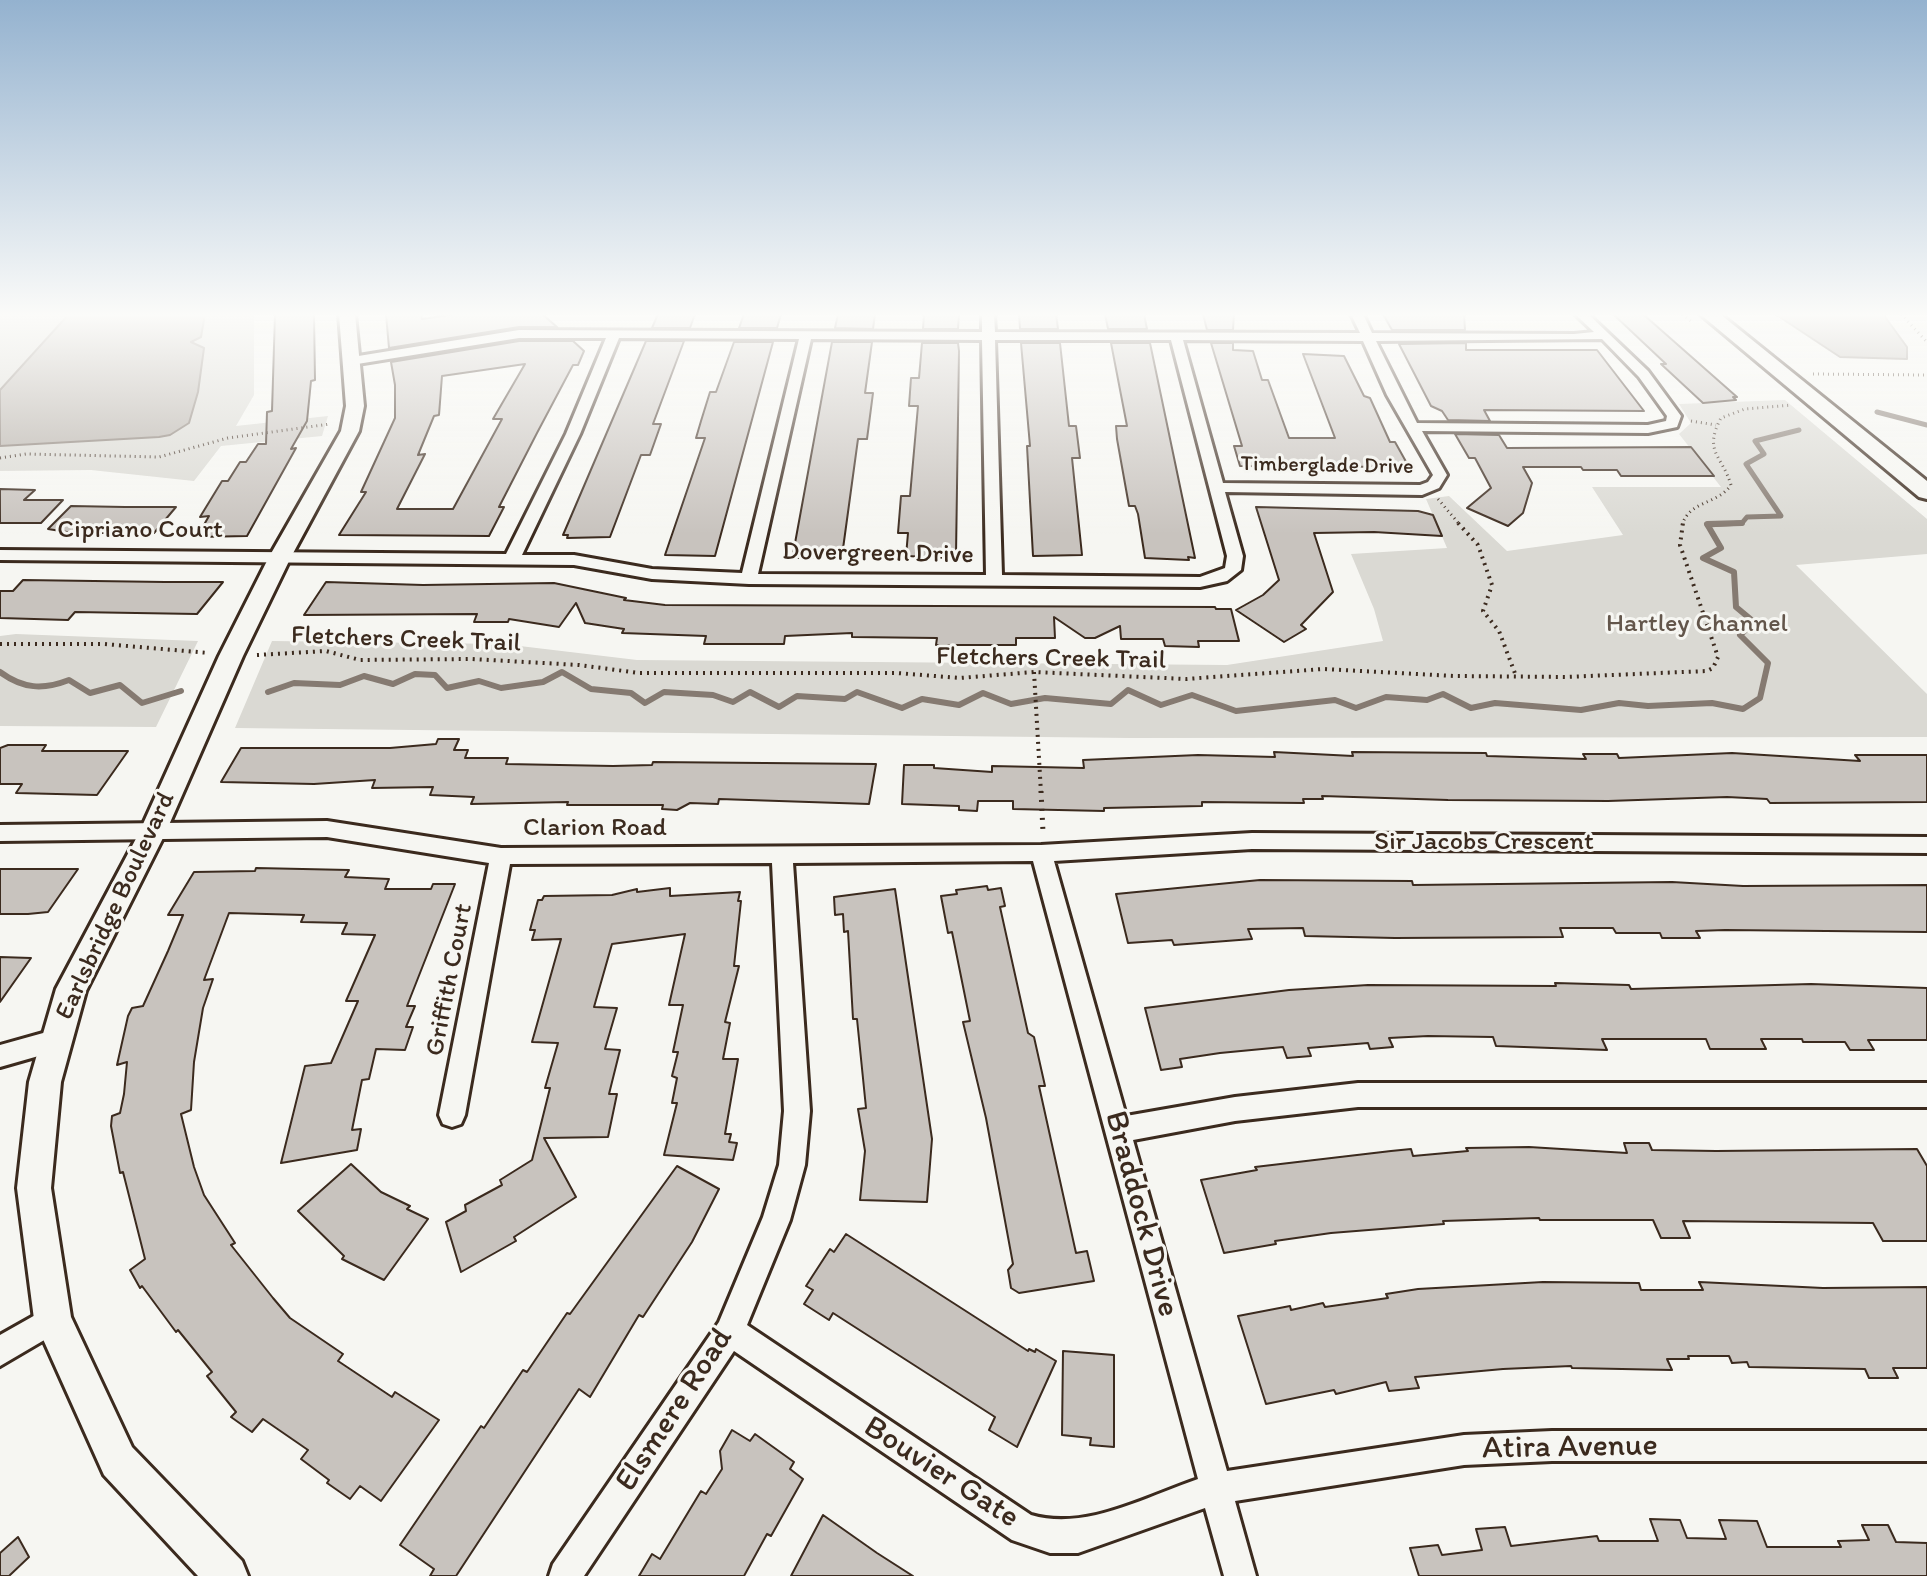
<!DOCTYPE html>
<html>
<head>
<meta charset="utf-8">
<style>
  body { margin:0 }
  canvas { display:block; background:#f6f6f2 }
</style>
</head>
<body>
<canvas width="1927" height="1576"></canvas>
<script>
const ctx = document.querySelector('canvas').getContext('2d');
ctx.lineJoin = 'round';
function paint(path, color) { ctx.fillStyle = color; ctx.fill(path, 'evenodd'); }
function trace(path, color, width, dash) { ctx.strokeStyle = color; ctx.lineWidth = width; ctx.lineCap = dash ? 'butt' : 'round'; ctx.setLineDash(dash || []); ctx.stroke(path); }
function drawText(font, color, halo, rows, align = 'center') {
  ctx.font = font + ' Itim,sans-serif'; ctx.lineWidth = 6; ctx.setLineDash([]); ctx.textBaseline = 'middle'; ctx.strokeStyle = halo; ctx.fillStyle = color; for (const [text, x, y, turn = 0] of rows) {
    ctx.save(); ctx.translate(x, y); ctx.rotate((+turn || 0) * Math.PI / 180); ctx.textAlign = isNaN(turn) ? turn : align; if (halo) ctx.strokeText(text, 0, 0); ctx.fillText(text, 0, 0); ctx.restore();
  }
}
const green = new Path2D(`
  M0 314H254V395L236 426 328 416 322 436 221 446 194 481 91 470 0 471Z
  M1785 400 1927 519V554L1796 565 1927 694V737L1130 738 235 728 272 641 503 644 637 660 1227 665 1383 641 1374 609 1351 554 1447 548 1426 499 1449 496 1507 551 1623 535 1592 487H1721L1679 434 1691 423 1679 404Z
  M16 634 198 641 156 727 0 726V636Z`);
const water = new Path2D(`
  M69 314H205L201 337 191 342 204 348 198 392 189 423 170 435 159 437 0 446V390Z
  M1775 314H1883L1907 347V359L1840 357Z`);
const streamFar1 = new Path2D(`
  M1877 412 1927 425
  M1707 525 1742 523 1747 517 1781 516 1746 464 1764 454 1755 441 1799 430`);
const stream = new Path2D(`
  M0 672C23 689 43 690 69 680L90 693 120 685 142 703 181 691
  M268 692 294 683 340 685 364 676 393 684 415 674 435 675 447 688 479 681 501 688 543 682 562 672 591 689 631 693 645 703 664 692 713 695 733 702 750 692 779 707 797 696 845 699 857 692 902 708 922 699 959 705 983 693 1011 704 1045 698 1111 704 1128 690 1161 705 1192 695 1236 711 1335 700 1356 708 1386 697 1427 700 1443 694 1471 708 1495 703 1581 710 1619 703 1648 706 1712 703 1743 709 1760 698 1768 663 1740 635 1754 622 1736 607 1734 572 1703 558 1721 548 1707 524 1742 523`);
const building = new Path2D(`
  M275 314H314L315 380 311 381 307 421 291 449 296 448 247 536 197 537 209 516 200 517 222 481H228L240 462H246L258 444H266L267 412 272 411Z
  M386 314H421L422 319 457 314H542L557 327H519L389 348Z
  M658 314H695L690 328H652Z
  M744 314H781L777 328H739Z
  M838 314H875L873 329 835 328Z
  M924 314H959L958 329H923Z
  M1019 314H1056L1058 329H1020Z
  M1105 314H1144L1147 329H1108Z
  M1203 314H1234L1233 330H1207Z
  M1383 314H1464L1465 330H1392Z
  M1613 314 1644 315 1737 397H1733L1736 400 1703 403 1661 364H1666Z
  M519 341H573L584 351 578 365H573L537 433 499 507H504L489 536 339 535 366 492H361L395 418V385L391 362ZM525 364 493 419H502L453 509H397L425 454 418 455 434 416 439 415 442 376Z
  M646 341H684L653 424H661L650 455H641L610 537 567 538 568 535H563Z
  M734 342H773L715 556 665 555 705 438H696L701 421 710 392H716Z
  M832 342H872L865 393H873L867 439H858L842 556 798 558V555L793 554Z
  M922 343H958L959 351 956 555H950L949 558 906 556 908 533H898L901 496H910L918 406H909L911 378H919Z
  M1021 343H1060L1069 426H1076L1080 458H1072L1082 555 1033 556 1027 446H1030Z
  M1111 343H1150L1195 558 1188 557 1189 560 1145 558 1138 514 1135 506H1129L1117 439 1116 426H1127Z
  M1211 343H1233V350L1253 351 1262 380H1268L1289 438H1335L1303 354 1344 356 1364 396 1370 398 1390 442H1395L1409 467 1240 466 1234 446H1242Z
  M1466 343V350H1597L1644 411 1484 410 1490 421 1448 420 1442 411 1431 406 1399 344Z
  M1455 434 1499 435 1507 448 1691 447 1714 476H1621L1617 470H1583L1581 467H1523L1532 483 1523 513 1508 526 1467 508 1491 488 1475 458H1469Z
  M0 489 35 490 24 500H63L41 523H0Z
  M71 506 125 507H176L154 533H73L48 529Z
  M1256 507 1418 511 1433 515 1442 536 1374 532 1314 533 1333 592 1301 625 1306 629 1284 642 1236 610 1263 595 1279 580Z
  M23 580 165 582H223L197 614 75 612 68 620 0 618V591H13Z
  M326 582 423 585 554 583 626 598 624 600 665 605 1215 607 1216 609H1231L1239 641H1198L1199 647 1165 646 1163 639H1121L1120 626 1095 638H1085L1054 617 1055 638H1016V645H936L937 638 852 637V633L785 636 784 644H704L706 636 622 633 624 629 585 623 576 603 559 627 509 619 508 622H474L477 614 304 615Z
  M438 739H459L454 750H468L465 758H508L506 764 613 766 652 765 653 762 876 764 869 804 719 799 718 804 690 803 677 810 662 809 663 805H567L568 802 471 804 474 797 430 795 433 787 372 788 375 780 314 784 221 782 241 748H390L436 744Z
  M8 745H46L42 751H128L97 795 16 793 22 784H0V748Z
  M1274 752 1353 756 1352 752 1486 753 1487 756 1586 759 1583 754H1617L1619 758 1732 753 1860 761 1855 755H1927V802L1770 803 1767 799 1727 797 1608 801 1448 800 1322 796 1323 799H1303L1304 803 1202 802V806L1104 808V811L1013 809V801H978L977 811 959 810V806L902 804 904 765H934V768L992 772V766L1084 768 1083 760 1198 755 1275 757Z
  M256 868 349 870 345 877 389 879 385 889H431L433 884H455L407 1006H415L406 1027H413L405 1050 376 1049 369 1079 362 1080 352 1130 361 1129 357 1150 281 1163 305 1066 331 1063 358 1001H346L375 935 342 934 347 923 301 922 304 915 229 913 204 980 213 979 203 1008 194 1062 191 1110 181 1114 194 1167 204 1195 235 1243 231 1245 273 1298 290 1318 343 1354 338 1361 392 1397 395 1392 439 1420 381 1501 360 1486 350 1499 327 1483 329 1480 301 1459 308 1450 263 1419 252 1432 231 1417 236 1412 207 1376 212 1372 178 1330 176 1332 142 1286 140 1288 130 1270 145 1259 123 1172 120 1173 111 1126 112 1116 120 1113 124 1094 127 1062 117 1065 128 1016 132 1008 143 1006 168 951 183 915H168L194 872 255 871Z
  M0 869H78L48 912 28 914H0Z
  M1260 880 1412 881 1413 885 1672 882 1743 886 1927 885V932L1725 930 1696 931 1700 938H1662L1660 933H1616L1613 928H1560L1563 937 1395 938 1305 936 1303 928 1248 929 1252 939 1174 945 1172 940 1128 943 1116 894Z
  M987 886 988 890 1001 888 1005 906 1000 907 1028 1033 1034 1037 1045 1086H1039L1076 1253 1087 1251 1094 1281 1019 1293 1011 1288 1008 1270 1013 1264 986 1118 963 1022 970 1021 952 932 948 933 941 896 957 894 956 890Z
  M670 888V896L740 892 738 901H741L734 966H739L725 1022 730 1023 723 1059H738L725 1134H731L729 1142 737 1143 733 1160 664 1155 677 1103H672L677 1078 672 1076 678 1052H673L683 1005H669L685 934 612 944 594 1007 617 1008 605 1049 620 1050 609 1094H617L608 1137 544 1138 576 1197 514 1237 516 1241 461 1272 446 1222 466 1211 465 1205 502 1185 500 1180 532 1160 550 1088H545L558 1043 532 1042 561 939 532 940 535 930H530L538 900H542L544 896 612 895 637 889V892Z
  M895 889 932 1139 927 1202 860 1200 865 1151 858 1109 866 1108 857 1019H853L848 931 844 932 843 914 835 915 834 897Z
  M0 957 31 958 0 1002Z
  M1555 983 1629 985 1631 989 1811 984 1927 988V1040H1868L1874 1050H1850L1845 1042H1803L1802 1039H1761L1766 1049H1710L1706 1039H1602L1607 1050 1496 1046 1493 1037 1428 1036 1389 1038 1393 1047 1370 1049 1368 1043 1308 1048 1311 1056 1287 1058 1283 1047 1220 1053 1180 1059 1182 1067 1161 1070 1145 1008 1289 990 1368 985 1556 986Z
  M1624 1143H1649L1652 1150 1716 1151 1917 1149 1927 1166V1241H1883L1873 1223 1683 1221 1690 1238H1661L1653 1220H1540L1539 1218 1443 1221 1444 1224 1331 1233 1275 1241 1276 1244 1224 1253 1201 1180 1257 1170 1255 1167 1391 1151 1411 1149 1413 1156 1468 1151 1466 1148 1529 1147 1627 1153Z
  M351 1164 381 1192 410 1206 407 1209 428 1219 384 1280 342 1259 344 1256 298 1211Z
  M677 1166 719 1189 692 1242 643 1317 639 1315 590 1397 579 1389 456 1576H430L434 1569 400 1545 481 1426 484 1428 523 1370 527 1372 567 1313 570 1314Z
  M846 1234 1028 1351 1029 1349 1035 1352 1036 1349 1056 1361 1017 1447 989 1430 995 1417 833 1313 829 1320 804 1304 813 1290 806 1286 830 1249 834 1252Z
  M1543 1282 1639 1283 1641 1290H1703L1699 1282 1823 1288 1927 1287V1368H1893L1898 1378H1869L1865 1369 1749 1367 1747 1362 1732 1363 1729 1356H1688L1689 1359H1667L1672 1370 1572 1368 1571 1366 1503 1369 1415 1377 1419 1388 1389 1391 1386 1382 1336 1394 1334 1390 1266 1404 1238 1316 1290 1306 1291 1310 1323 1303 1325 1307 1388 1298 1386 1294 1418 1289Z
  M1063 1351 1114 1355V1447L1090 1445 1091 1438 1062 1435Z
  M732 1430 750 1441 755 1434 794 1462 790 1469 803 1479 771 1536 767 1534 744 1576H639L652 1554 660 1559 701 1491 706 1494 722 1469 720 1451Z
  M823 1515 877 1553 913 1576H791Z
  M1650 1519 1680 1520 1687 1538 1726 1539 1719 1520 1757 1521 1767 1547H1841L1838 1541 1869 1540 1862 1525H1888L1896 1542 1927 1543V1576H1419L1410 1548 1438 1545 1442 1555 1482 1550 1476 1529 1505 1527 1511 1546 1597 1536 1599 1541H1658Z
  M18 1537 29 1557 9 1576H0V1553Z`);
const pathFar2 = new Path2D(`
  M1682 314 1692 322
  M1901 314 1927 342
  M1813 374 1927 375
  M1691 421 1716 425
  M0 458 26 454 159 457 228 438 330 424
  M1438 499 1460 525
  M1682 525C1690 500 1717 505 1731 485 1722 455 1703 452 1721 418L1745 409 1792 405`);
const pathFar1 = new Path2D(`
  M1458 523 1478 545 1492 585 1483 611 1499 631 1516 676
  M0 644H104L209 653
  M257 655 326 651 360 660 472 659 579 665 639 673H897L960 678 1034 672 1186 679 1323 669 1455 676 1565 677 1707 671 1713 668 1718 657 1680 545 1683 523
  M1034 672 1041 793`);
const path = new Path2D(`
  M1041 791 1043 832`);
const minor = new Path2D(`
  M982 314H994L995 332 1360 333 1351 314H1363L1372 333 1574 334 1594 332 1575 314H1588L1648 371 1681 416 1677 427 1648 433 1422 431 1447 475 1439 488 1422 495 1225 492 1243 556 1241 570 1227 581 1200 587 749 584 652 579 574 565 0 560V550L506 554 566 434 606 338H519L351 365 346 364V358L519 330 982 332ZM619 338 799 339 742 573 652 569 574 555H522L580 434ZM811 339 982 340 986 575 758 574ZM1602 339 1639 377 1667 416 1666 421 1648 425 1417 423 1376 341ZM995 340H1171L1227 556 1225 568 1200 577 1002 575ZM1183 340 1363 341 1387 395 1433 475 1428 482 1420 485 1223 483Z
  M327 821 501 848 1041 845 1252 833 1927 837V853L1252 849 1054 861 1126 1116 1235 1097 1358 1083H1927V1107H1358L1235 1121 1133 1140 1227 1471 1464 1435 1552 1431H1927V1461H1552L1464 1465 1235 1501 1256 1576H1224L1205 1508 1078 1553H1050L1012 1540 734 1351 584 1576H549L553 1564 719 1322 763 1217 779 1165 784 1111 772 863 510 864 465 1115 461 1124 452 1127 443 1124 439 1115 489 863 327 837 0 841V825ZM1033 861 1198 1479C1145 1497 1086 1531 1031 1515L747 1325 790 1220 805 1165 810 1111 793 863Z
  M54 1030 63 1033 66 1041 63 1049 0 1067V1045Z
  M53 1305 63 1309 67 1319 63 1329 0 1366V1335Z`);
const tertiary = new Path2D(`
  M339 314H355L364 406 359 431 291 557 243 656 165 834 86 991 61 1082 51 1188 71 1317 132 1447 242 1561 248 1576H198L104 1475 34 1319 17 1188 29 1082 56 989 139 833 219 656 269 557 341 431 346 406Z`);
const secondary = new Path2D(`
  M1700 314H1720L1927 481V499L1919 497Z`);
const farStreetnames = [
  ["Timberglade Drive",1327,466,1]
];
const streetNames = [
  ["Cipriano Court",140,530],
  ["Dovergreen Drive",878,554,1],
  ["Fletchers Creek Trail",406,640,2],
  ["Fletchers Creek Trail",1051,659,1],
  ["Clarion Road",595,828],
  ["Sir Jacobs Crescent",1484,842],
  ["Earlsbridge Boulevard",116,906,-65],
  ["Griffith Court",450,980,-79]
];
const parkNames = [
  ["Hartley Channel",1697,624]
];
const nearStreetnames = [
  ["Braddock Drive",1141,1214,75],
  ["Elsmere Road",675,1410,-57],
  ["Atira Avenue",1570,1448,-1],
  ["Bouvier Gate",941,1473,33]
];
paint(green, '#dad9d3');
paint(water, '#b6b0a9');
trace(water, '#857a71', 2);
trace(streamFar1, '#857a71', 5);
trace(stream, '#857a71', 6);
paint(building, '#c8c3be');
trace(building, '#3b2a1e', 2);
trace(minor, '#3b2a1e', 6);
trace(tertiary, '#3b2a1e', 6);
trace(secondary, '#3b2a1e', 6);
trace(pathFar2, '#3b2a1e', 3, [1, 4]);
trace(pathFar1, '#3b2a1e', 4, [2, 5]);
trace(path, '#3b2a1e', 5, [2, 7]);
paint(minor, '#f6f6f2');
paint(tertiary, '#f6f6f2');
paint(secondary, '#f6f6f2');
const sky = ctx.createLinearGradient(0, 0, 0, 534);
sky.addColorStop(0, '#94b2cf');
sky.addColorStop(0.59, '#fbfbf9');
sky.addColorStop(1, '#fbfbf900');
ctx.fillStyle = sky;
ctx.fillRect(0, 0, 1927, 534);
drawText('22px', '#3b2a1e', '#f6f6f2', farStreetnames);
drawText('26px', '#3b2a1e', '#f6f6f2', streetNames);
drawText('26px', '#63564b', '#f6f6f2', parkNames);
drawText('32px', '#3b2a1e', '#f6f6f2', nearStreetnames);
</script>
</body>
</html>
